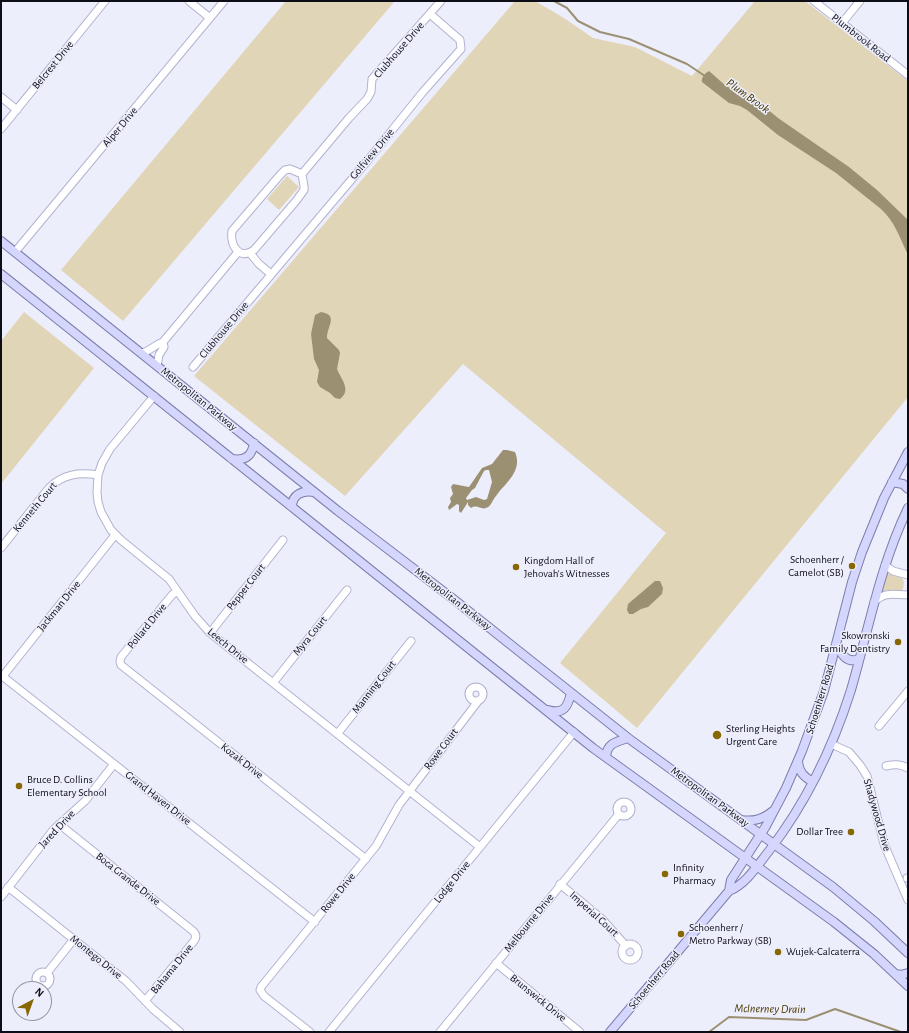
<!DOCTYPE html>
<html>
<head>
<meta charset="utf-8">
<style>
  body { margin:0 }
  #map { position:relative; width:909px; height:1033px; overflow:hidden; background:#edeefb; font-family:"Alegreya Sans",sans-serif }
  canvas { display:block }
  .frame { position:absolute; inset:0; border:2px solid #0d0d18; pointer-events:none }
  .north { position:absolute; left:12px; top:981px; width:40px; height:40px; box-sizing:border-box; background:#edeefb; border:1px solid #9394a0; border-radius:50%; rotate:41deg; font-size:11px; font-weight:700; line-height:16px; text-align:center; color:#0d0d18 }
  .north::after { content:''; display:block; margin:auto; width:14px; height:18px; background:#866701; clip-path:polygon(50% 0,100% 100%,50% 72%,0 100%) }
</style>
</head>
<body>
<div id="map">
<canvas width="909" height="1033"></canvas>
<div class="frame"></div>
<div class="north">N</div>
</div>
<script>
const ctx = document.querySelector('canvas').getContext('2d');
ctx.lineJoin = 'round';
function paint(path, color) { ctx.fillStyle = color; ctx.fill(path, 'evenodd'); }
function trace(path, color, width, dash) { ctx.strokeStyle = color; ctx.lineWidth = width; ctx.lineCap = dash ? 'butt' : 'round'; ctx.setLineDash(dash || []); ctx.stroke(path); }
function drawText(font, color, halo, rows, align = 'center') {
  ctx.font = font + ' "Alegreya Sans",sans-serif'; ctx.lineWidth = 3; ctx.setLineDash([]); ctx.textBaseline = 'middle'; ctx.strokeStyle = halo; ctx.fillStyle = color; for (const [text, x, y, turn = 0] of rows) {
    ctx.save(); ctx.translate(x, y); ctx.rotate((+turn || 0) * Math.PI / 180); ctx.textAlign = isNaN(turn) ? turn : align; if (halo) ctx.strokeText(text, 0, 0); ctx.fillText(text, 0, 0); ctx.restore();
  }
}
const green = new Path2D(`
  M286 1H395L123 321 61 270Z
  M515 1H535L564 18 593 38 635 47 692 76 755 1H805L908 81V397L637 728 560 663 666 533 463 364 345 496 194 376Z
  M287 176 299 187 279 210 267 199Z
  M24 312 94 368 1 484V341Z
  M887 573 902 578 904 582 903 589 900 591 887 590 881 592Z`);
const water = new Path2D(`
  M709 71 726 86 760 103 778 118 849 167 877 190 908 220V255C900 238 895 222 881 209L836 173 778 135 747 110 740 106 729 103 702 82C701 78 705 73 709 71Z
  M321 312C339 315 327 326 327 338L339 350 340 353 337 369C341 379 352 390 340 399L335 398 330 393 320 387 317 382 319 370 314 359 311 334 315 315Z
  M503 450H507L515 452C523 471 506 482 496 496 493 499 491 507 486 508 481 510 477 504 471 508L468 505V502L461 513 459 511V505L457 504 449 510 448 507 451 502 450 498 453 494 451 487 453 484 469 487 482 468 492 464ZM486 470H489L492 482 487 499 484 500 476 497 467 500 466 498 472 490 475 488 484 471Z
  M655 581H660L663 588 662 594 648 607 641 609 633 614H629L627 610 628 604Z`);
const stream = new Path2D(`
  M554 1 567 8 578 21 600 32 629 39 687 64 705 76
  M709 1032 729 1017 806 1020 835 1009 901 1032`);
const minor = new Path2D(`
  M189 1 210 18
  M814 1 908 75
  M842 23 860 1
  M1 97 17 110
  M1 129 105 1
  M290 169 302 174 304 186V190L296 201 254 250C239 261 230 245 232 231L280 175 285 170Z
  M302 174 349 118 367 99 371 92 372 79 441 1
  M15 252 224 1
  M250 253 259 264 271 274
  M163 342 238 252
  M142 353C150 351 156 344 163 342L164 347 159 355 157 366
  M193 367 368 160 422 93 461 49 460 40 430 14
  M154 396 110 449 102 463 98 475 97 492 98 502 101 512 111 530 121 540 169 579 195 616 210 633 480 847
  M1 548 49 488C63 474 79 472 98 475
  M885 565 893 571 908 575
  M177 591 172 595 121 657 120 662 121 665 366 859
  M874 602C886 591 893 595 908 595
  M210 633 283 540
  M1 675 315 922
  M3 676 115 535
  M273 683 347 590
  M469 694a7 7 0 1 1 14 0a7 7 0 1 1-14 0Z
  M879 726 908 691
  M338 733 411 641
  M831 744 849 752 860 765 867 776 884 844 908 900
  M886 766C895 764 900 764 908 768
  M617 809a7 7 0 1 1 14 0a7 7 0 1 1-14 0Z
  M59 824 193 931C196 934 197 937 194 941L145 1001
  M907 878H908
  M560 884 603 920 626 946
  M8 887 126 981 153 1009 180 1032
  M1 897 54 829 85 801 114 764
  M622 952a8 8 0 1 1 16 0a8 8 0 1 1-16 0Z
  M496 963 580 1032
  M36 979a7 7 0 1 1 14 0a7 7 0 1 1-14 0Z
  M47 973 74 939
  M310 1032 264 996 260 990 261 987 376 846 399 805 479 700
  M329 1032 574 732
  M440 1032 619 814`);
const major = new Path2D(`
  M1 241 338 511 452 598 628 738 833 887 874 921 908 953
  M1 274 593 748 834 922 874 954 908 986
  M232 459C245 461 252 456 254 443
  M892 482 903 484 908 489
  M292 507C292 494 303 490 314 492
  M836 644C841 654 847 664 859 659
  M548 710C564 715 568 706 571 693
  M606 757C607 743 616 742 628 738
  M798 762C799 772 804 777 813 782
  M741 820C754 822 763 819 773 811
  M729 891 731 880 766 826 786 788 802 751 824 691 852 582 862 552 884 498 908 452
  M896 974 901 975 908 973
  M610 1032 729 891C746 884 757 866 769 851 806 803 833 747 851 690 869 628 880 566 908 508`);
const markers = [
  [852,566,4,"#866701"],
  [516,567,4,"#866701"],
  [898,642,4,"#866701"],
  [717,735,5,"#866701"],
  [19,786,4,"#866701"],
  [851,832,4,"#866701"],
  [665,874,4,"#866701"],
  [681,934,4,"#866701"],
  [778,952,4,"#866701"]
];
const streetNames = [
  ["Plumbrook Road",861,38,38],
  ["Clubhouse Drive",399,50,-49],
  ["Belcrest Drive",53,65,-51],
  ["Alper Drive",120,127,-50],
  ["Golfview Drive",372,154,-50],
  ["Clubhouse Drive",224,330,-50],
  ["Metropolitan Parkway",199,399,39],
  ["Kenneth Court",35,507,-50],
  ["Pepper Court",246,587,-52],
  ["Metropolitan Parkway",453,599,38],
  ["Jackman Drive",59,606,-51],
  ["Pollard Drive",147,626,-51],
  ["Myra Court",310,636,-51],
  ["Leech Drive",228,646,39],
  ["Manning Court",374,687,-52],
  ["Schoenherr Road",820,699,-73],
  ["Rowe Court",441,749,-53],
  ["Kozak Drive",242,761,38],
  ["Metropolitan Parkway",710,797,36],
  ["Grand Haven Drive",158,798,38],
  ["Shadywood Drive",877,815,74],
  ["Jared Drive",57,829,-47],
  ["Boca Grande Drive",128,879,38],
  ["Lodge Drive",452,882,-51],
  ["Rowe Drive",338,893,-51],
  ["Imperial Court",594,914,42],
  ["Melbourne Drive",529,923,-51],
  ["Montego Drive",96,957,39],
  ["Bahama Drive",172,969,-51],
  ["Schoenherr Road",654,980,-50],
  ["Brunswick Drive",538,998,39]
];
const poiNames = [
  ["Schoenherr /",844,560,"right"],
  ["Camelot (SB)",844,573,"right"],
  ["Kingdom Hall of",524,561],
  ["Jehovah's Witnesses",524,574],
  ["Skowronski",890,636,"right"],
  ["Family Dentistry",890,649,"right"],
  ["Sterling Heights",726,729],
  ["Urgent Care",726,742],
  ["Bruce D. Collins",27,780],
  ["Elementary School",27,793],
  ["Dollar Tree",843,832,"right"],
  ["Infinity",673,868],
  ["Pharmacy",673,881],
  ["Schoenherr /",689,928],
  ["Metro Parkway (SB)",689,941],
  ["Wujek-Calcaterra",786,952]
];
const waterNames = [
  ["Plum Brook",748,96,36],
  ["McInerney Drain",770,1009,1]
];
paint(green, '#e1d5b7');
paint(water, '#9c9073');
trace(stream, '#9c9073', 2);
trace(minor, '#b0b2d1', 9);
trace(major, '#7d7eac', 10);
trace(minor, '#fff', 7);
trace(major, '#d5d6fd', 8);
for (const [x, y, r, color] of markers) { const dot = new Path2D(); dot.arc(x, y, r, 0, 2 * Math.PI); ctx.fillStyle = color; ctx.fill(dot); trace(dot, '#edeefb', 1.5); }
drawText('11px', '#0d0d18', '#edeefb', streetNames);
drawText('11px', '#0d0d18', '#edeefb', poiNames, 'left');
drawText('italic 12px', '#4a3700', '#edeefb', waterNames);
</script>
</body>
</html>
